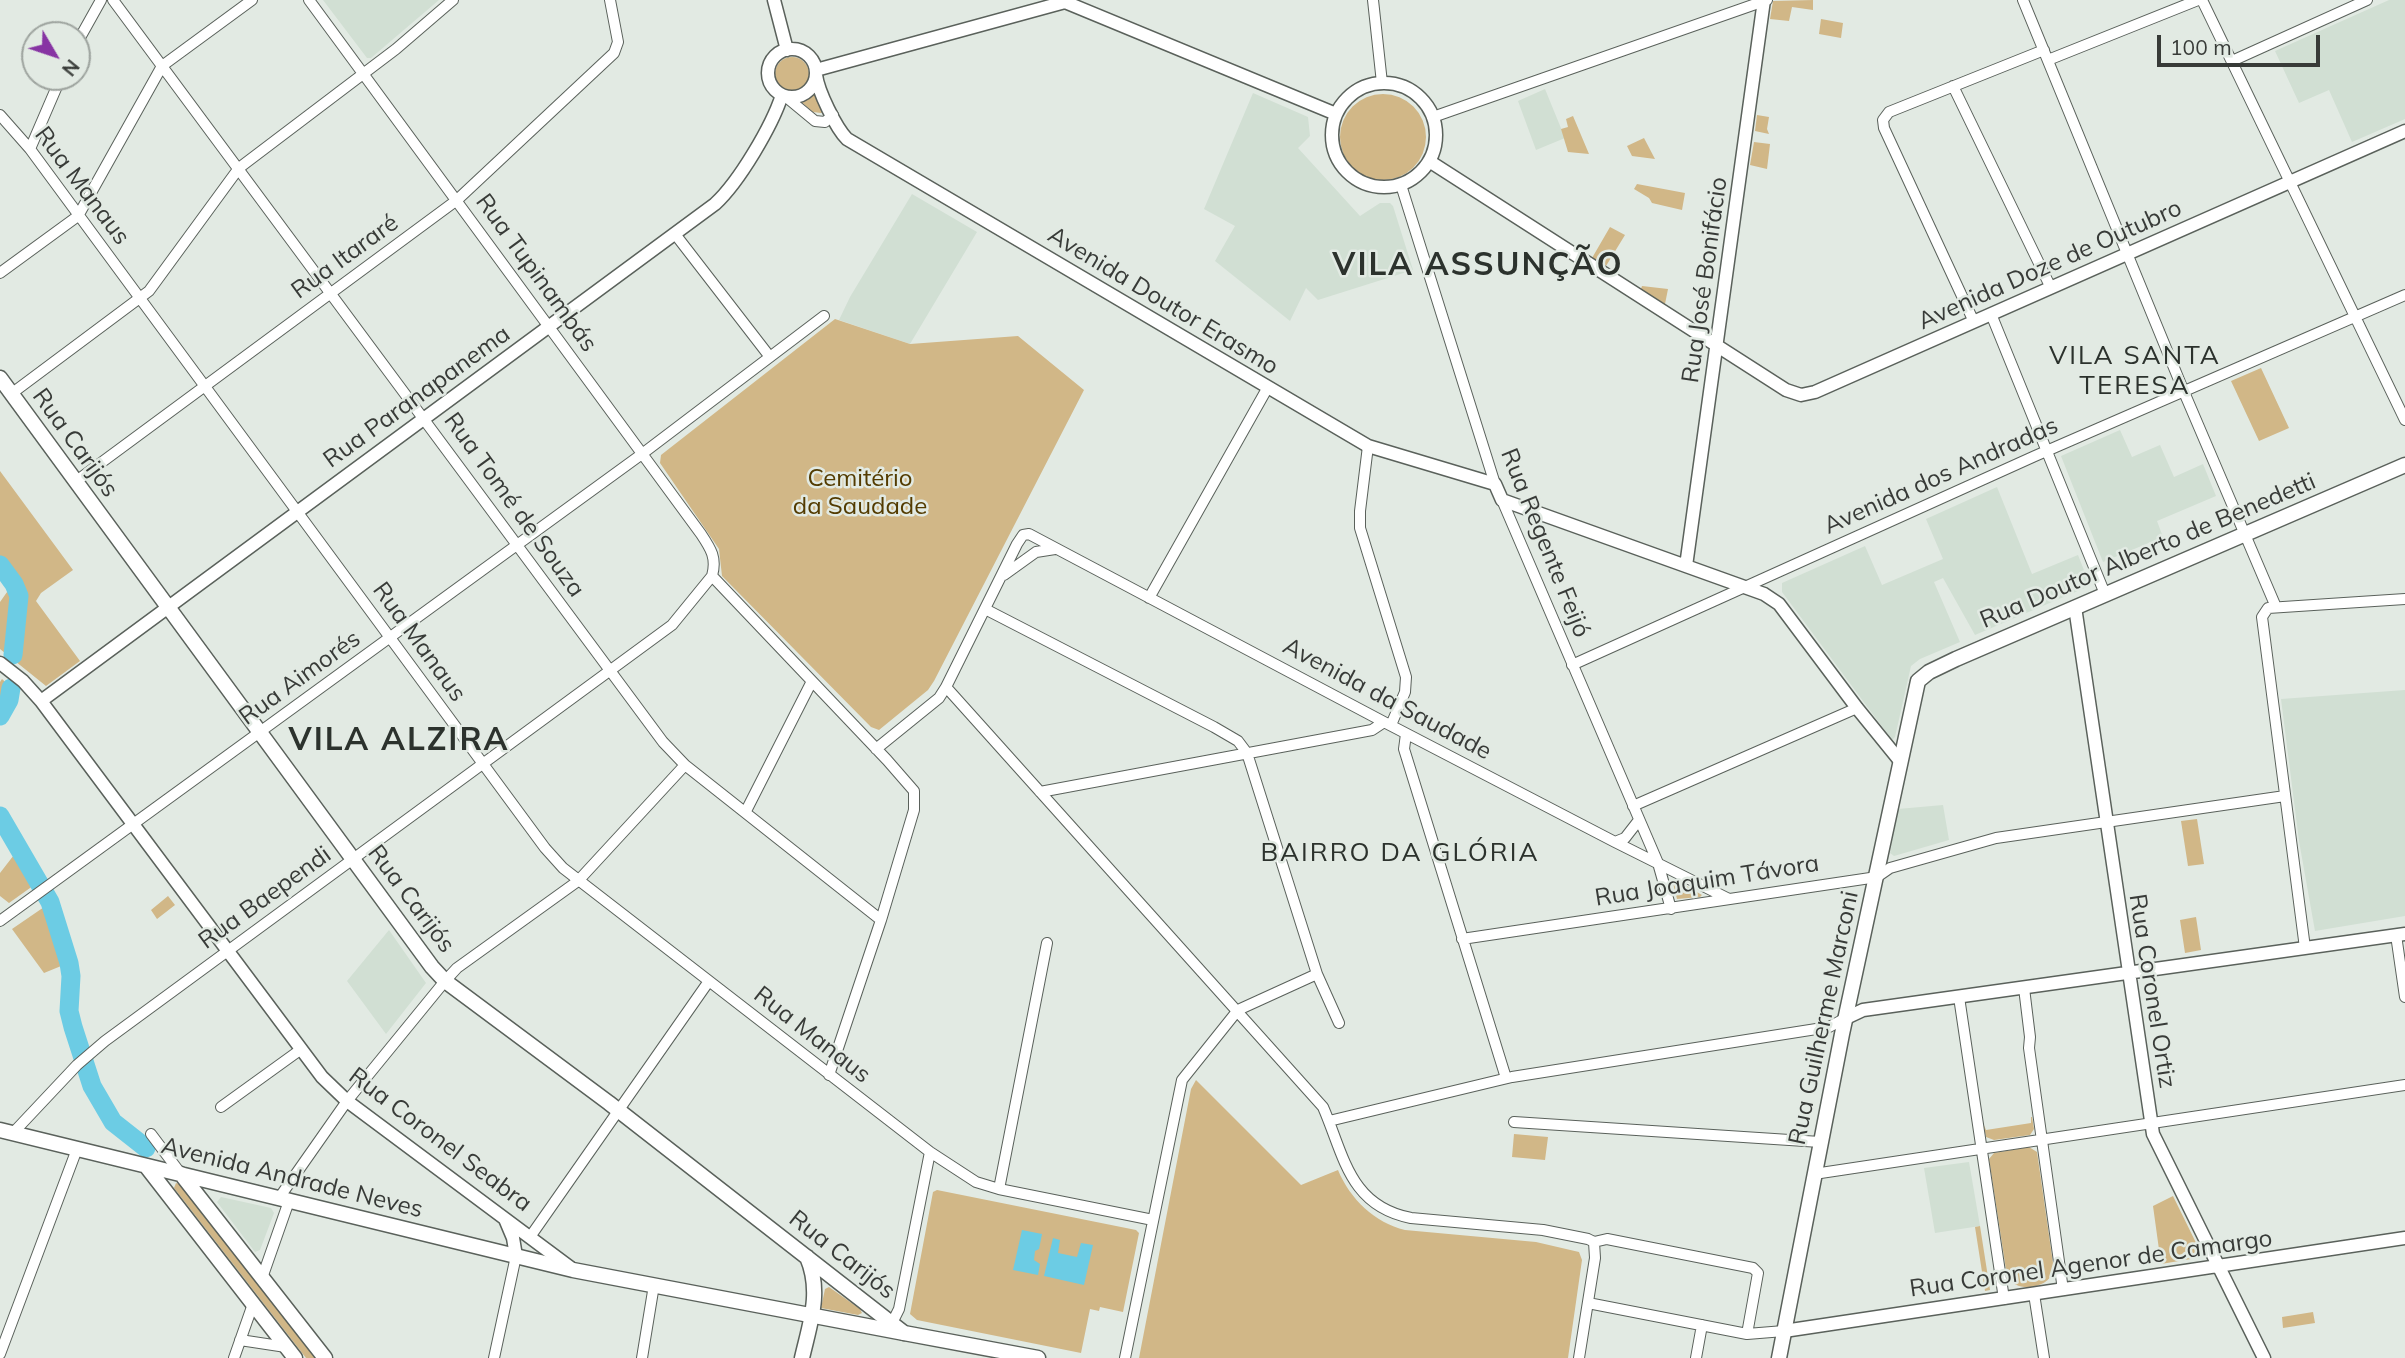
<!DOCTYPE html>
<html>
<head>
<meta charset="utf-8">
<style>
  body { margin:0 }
  #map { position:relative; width:2405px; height:1358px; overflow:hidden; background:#e2eae3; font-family:Mulish,sans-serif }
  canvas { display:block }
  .north { position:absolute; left:21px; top:21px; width:70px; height:70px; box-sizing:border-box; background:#e2eae3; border:2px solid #9ea49f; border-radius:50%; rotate:129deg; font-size:19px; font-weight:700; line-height:28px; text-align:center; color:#383b38 }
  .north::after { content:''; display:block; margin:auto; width:24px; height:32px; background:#8734a3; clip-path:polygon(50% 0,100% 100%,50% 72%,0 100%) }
  .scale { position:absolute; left:2157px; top:35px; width:163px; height:32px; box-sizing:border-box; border:4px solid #383b38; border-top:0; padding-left:9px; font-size:21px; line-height:24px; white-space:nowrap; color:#383b38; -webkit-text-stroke:5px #e2eae3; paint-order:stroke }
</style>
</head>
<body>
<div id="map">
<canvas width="2405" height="1358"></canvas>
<div class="north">N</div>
<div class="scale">100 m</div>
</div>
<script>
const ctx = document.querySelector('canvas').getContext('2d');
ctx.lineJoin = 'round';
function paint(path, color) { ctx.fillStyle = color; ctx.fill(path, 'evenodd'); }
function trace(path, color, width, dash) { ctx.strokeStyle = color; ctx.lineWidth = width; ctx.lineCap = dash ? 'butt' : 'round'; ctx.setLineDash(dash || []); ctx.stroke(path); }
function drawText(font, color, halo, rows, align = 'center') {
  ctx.font = font + ' Mulish,sans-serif'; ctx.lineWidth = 5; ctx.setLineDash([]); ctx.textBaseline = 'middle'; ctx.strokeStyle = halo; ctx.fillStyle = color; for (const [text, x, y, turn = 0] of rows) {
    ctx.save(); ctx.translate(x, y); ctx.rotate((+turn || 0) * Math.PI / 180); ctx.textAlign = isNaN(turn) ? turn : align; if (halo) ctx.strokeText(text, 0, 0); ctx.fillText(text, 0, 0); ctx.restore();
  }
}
const built = new Path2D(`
  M323 0H439L371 58H367Z
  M2389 0H2405V119L2352 142 2329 90 2299 103 2275 51Z
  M1545 89 1565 138 1536 150 1518 101Z
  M1253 93 1308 117 1310 136 1298 148 1360 216 1380 203H1390L1393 206 1413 270 1318 300 1306 288 1290 321 1215 261 1235 226 1204 209Z
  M912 194 977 232 910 344 839 320 850 297Z
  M2120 430 2132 457 2160 445 2174 477 2203 464 2216 496 2157 521 2163 537 2103 562 2061 456Z
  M1997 487 2032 574 2078 555 2089 583 2087 587 1975 635 1943 578 1934 582 1960 642 1920 659 1911 666 1895 737 1892 740 1782 592V583L1865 546 1882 585 1943 559 1926 519Z
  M2405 690V916L2315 931 2299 841 2281 699Z
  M1943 805 1949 840 1894 856 1890 853 1898 809Z
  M389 930 426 983 386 1034 347 981Z
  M1969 1162 1980 1226 1935 1233 1924 1168Z
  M221 1197 271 1208 274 1213 260 1250 255 1252 217 1202Z`);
const green = new Path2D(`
  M1813 0V10L1792 7 1789 21 1770 19 1773 1Z
  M1821 19 1843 23 1841 38 1819 34Z
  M775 74a17 17 0 1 1 34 0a17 17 0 1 1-34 0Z
  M815 91 824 112 821 113 813 112 799 100 807 99Z
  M1340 137a43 43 0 1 1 86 0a43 43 0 1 1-86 0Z
  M1757 115 1769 117 1767 129 1769 134 1755 131Z
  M1573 116 1589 154 1568 152 1561 129 1568 127 1566 119Z
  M1644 138 1655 159 1632 156 1627 146Z
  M1754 142 1770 144 1767 169 1750 165Z
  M1637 184 1685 193 1682 210 1652 203 1649 198 1634 189Z
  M1610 227 1625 235 1606 266 1592 258Z
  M1642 286 1668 289 1665 304 1641 289Z
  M835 319 910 344 1018 336 1084 390 934 681 928 690 879 730 871 727 722 576 719 549 660 463 661 455Z
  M2261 368 2289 428 2259 441 2231 381Z
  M0 471 73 570 41 593 36 601 80 661 46 686 0 649V602L12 585 20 594 22 587 0 559Z
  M2 679 16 692 0 714V682Z
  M2197 819 2204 864 2188 866 2181 821Z
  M17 851 37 883 9 903 0 896V873Z
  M1675 881H1678L1702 895 1700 897 1677 899 1673 883Z
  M168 896 175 905 157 919 151 910Z
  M47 905 66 964 44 973 12 929Z
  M2196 917 2201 950 2185 953 2180 920Z
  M1196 1080 1301 1185 1338 1170C1350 1199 1375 1223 1405 1230L1536 1242 1579 1252 1582 1260 1568 1358H1139L1191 1089Z
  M2031 1117H2032L2034 1129 2030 1135 1994 1140 1986 1137 1983 1123 1986 1130 2031 1123Z
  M1514 1134 1548 1137 1545 1160 1512 1157Z
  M2029 1147 2037 1152 2054 1270C2049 1289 2016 1294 2007 1276L1989 1159 1994 1153Z
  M176 1183 179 1184 315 1358H306L174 1188Z
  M937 1190 1136 1230 1139 1233 1123 1312 1100 1307 1099 1311 1090 1309 1081 1353 917 1320 910 1314 933 1192Z
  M2173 1196 2203 1257 2161 1264 2153 1206Z
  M1980 1226 1990 1290 1985 1291 1975 1227Z
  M829 1287 860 1309 862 1313 858 1315 821 1308 825 1289Z
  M2313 1312 2315 1323 2283 1328 2282 1317Z`);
const water = new Path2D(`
  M1022 1230 1042 1234 1039 1249 1035 1251 1034 1260 1040 1264 1038 1275 1013 1270Z
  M1053 1238 1060 1240 1058 1253 1077 1257 1081 1243 1093 1245 1084 1285 1044 1276Z`);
const river = new Path2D(`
  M0 565 14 584 19 596 13 655
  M0 716 9 700 11 688
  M0 816 50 902 69 963 71 976 69 1011 73 1027 92 1086 113 1122 146 1148`);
const minor = new Path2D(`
  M113 0 663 742 685 765 881 920
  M1373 0 1382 83
  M2023 0 2184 392 2276 607
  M2202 0 2405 420
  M77 43 101 0
  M2048 60 2198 0
  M2232 61 2367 0
  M1953 86 2051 288
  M786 97 815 121 825 122 833 115
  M0 115 30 149 545 848 563 868 930 1152 976 1182 999 1189 1153 1220
  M1433 117 1767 0
  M30 149 61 77
  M1401 185 1495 484
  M675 234 770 357
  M0 273 78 216 162 66 252 0
  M1991 314 2105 594
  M1974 322 1884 128 1883 120 1889 112 2044 50
  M11 394 149 291 239 168 396 49 453 0
  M1368 446 1360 511V528L1406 677 1405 692 1391 725
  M75 482 457 200 614 53 618 42 610 0
  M1502 500 1658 863 1671 909
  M1004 575 1036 552 1055 549
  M712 576 887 760 914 791V810L881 920 829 1075
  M1149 598 1268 387
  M985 609 1214 727 1238 741 1247 753 1317 974 1339 1023
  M1572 665 2035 456 2405 295
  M946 687 1323 1107C1344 1155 1349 1206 1411 1218L1543 1230 1588 1239 1594 1242 1607 1239 1753 1268 1758 1273 1747 1334
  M1406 734 1404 749 1506 1078
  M876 749 939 698 946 687 1017 544 1023 535 1029 534 1384 722 1615 842 1729 899
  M1040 792 1372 730 1384 722
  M1633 806 1857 708
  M746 811 811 683
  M1615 842 1625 838 1639 820
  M0 921 642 454 824 316
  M2396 935 2405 997
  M1462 939 1877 877 1890 868 1996 838 2285 796
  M2305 948 2262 617 2268 608 2405 599
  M2024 988 2030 1037 2029 1048 2063 1290
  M1959 997 2004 1299
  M221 1107 300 1050
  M1329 1121 1512 1077 1829 1027 1846 1018
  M1514 1122 1820 1142
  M13 1133 77 1065 105 1041 672 625 712 576C717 558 711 549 701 534L309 0
  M151 1134 181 1174
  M1814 1174 2405 1085
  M999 1189 1047 943
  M279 1198 347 1101 445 981 457 968 578 881 685 765
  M530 1237 709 981
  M262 1278 289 1201
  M2034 1294 2044 1358
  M1588 1303 1747 1334 1784 1331
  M892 1323 899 1309 930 1152
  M240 1340 286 1347
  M0 1354 77 1149
  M234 1358 253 1304
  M494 1358 516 1256
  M642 1358 654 1285
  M1125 1358 1182 1080 1238 1010 1317 974
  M1579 1358 1595 1258 1594 1242
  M1696 1358 1702 1325`);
const tertiary = new Path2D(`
  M774 0 787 50
  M768 73a24 24 0 1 1 48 0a24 24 0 1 1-48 0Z
  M816 70 1065 2 1336 114
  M816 75C818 91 836 128 847 139L1368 446 1495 484 1502 500 1764 594 1779 604 1857 708 1900 761
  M1332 135a52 52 0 1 1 104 0a52 52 0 1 1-104 0Z
  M1429 161 1786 390 1801 395 1815 392 2405 131
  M1686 566 1764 0
  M2075 607 2153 1134 2264 1358
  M0 663 23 681 41 701 322 1077 347 1101 571 1268
  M41 701 715 204C739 182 772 126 782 95
  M1846 1018 1863 1010 2405 934
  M505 1219 513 1238 516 1256
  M1784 1331 2405 1238`);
const secondary = new Path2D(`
  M0 1130 573 1270 904 1333
  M146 1166 295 1358
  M181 1174 325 1358
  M1779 1358 1842 1034 1918 681 1929 672 1956 659 2405 465`);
const primary = new Path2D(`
  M0 378 432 967 445 981 609 1103 904 1333 1038 1358
  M802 1358C810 1323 822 1292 807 1257`);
const streetNames = [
  ["Rua Manaus",82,186,53],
  ["Rua Itararé",345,257,-36],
  ["Avenida Doze de Outubro",2050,265,-24],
  ["Rua Tupinambás",536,273,54],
  ["Rua José Bonifácio",1705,280,-82],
  ["Avenida Doutor Erasmo",1163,301,31],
  ["Rua Paranapanema",417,397,-36],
  ["Rua Carijós",75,443,54],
  ["Avenida dos Andradas",1941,476,-24],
  ["Rua Tomé de Souza",514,505,54],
  ["Rua Regente Feijó",1545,543,68],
  ["Rua Doutor Alberto de Benedetti",2148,551,-23],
  ["Rua Manaus",419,642,54],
  ["Rua Aimorés",300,678,-36],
  ["Avenida da Saudade",1387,699,28],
  ["Rua Joaquim Távora",1707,881,-9],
  ["Rua Baependi",265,898,-36],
  ["Rua Carijós",411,899,53],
  ["Rua Coronel Ortiz",2152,991,81],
  ["Rua Guilherme Marconi",1824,1018,-78],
  ["Rua Manaus",812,1035,38],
  ["Rua Coronel Seabra",440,1140,37],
  ["Avenida Andrade Neves",292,1178,14],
  ["Rua Carijós",842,1255,38],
  ["Rua Coronel Agenor de Camargo",2091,1264,-8]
];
const parkNames = [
  ["Cemitério",860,479],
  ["da Saudade",860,507]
];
const neighbourhoodNames = [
  ["VILA SANTA",2135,356],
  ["TERESA",2135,386],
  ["BAIRRO DA GLÓRIA",1400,853]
];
const districtNames = [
  ["VILA ASSUNÇÃO",1478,265],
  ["VILA ALZIRA",399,740]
];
paint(built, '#d1dfd3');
paint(green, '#d1b787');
paint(water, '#6ccce4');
trace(river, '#6ccce4', 19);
trace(minor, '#5a615b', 12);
trace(tertiary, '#5a615b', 15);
trace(secondary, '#5a615b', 17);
trace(primary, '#5a615b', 17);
trace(minor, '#fff', 10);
trace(tertiary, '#fff', 12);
trace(secondary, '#fff', 14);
trace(primary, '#fff', 14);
drawText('24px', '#383b38', '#e2eae3', streetNames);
drawText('24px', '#533b00', '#e2eae3', parkNames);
ctx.letterSpacing = '2px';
drawText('26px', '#2c322d', '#e2eae3', neighbourhoodNames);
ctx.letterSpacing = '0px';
ctx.letterSpacing = '2px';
drawText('bold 32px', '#2c322d', '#e2eae3', districtNames);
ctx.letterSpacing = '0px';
</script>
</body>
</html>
